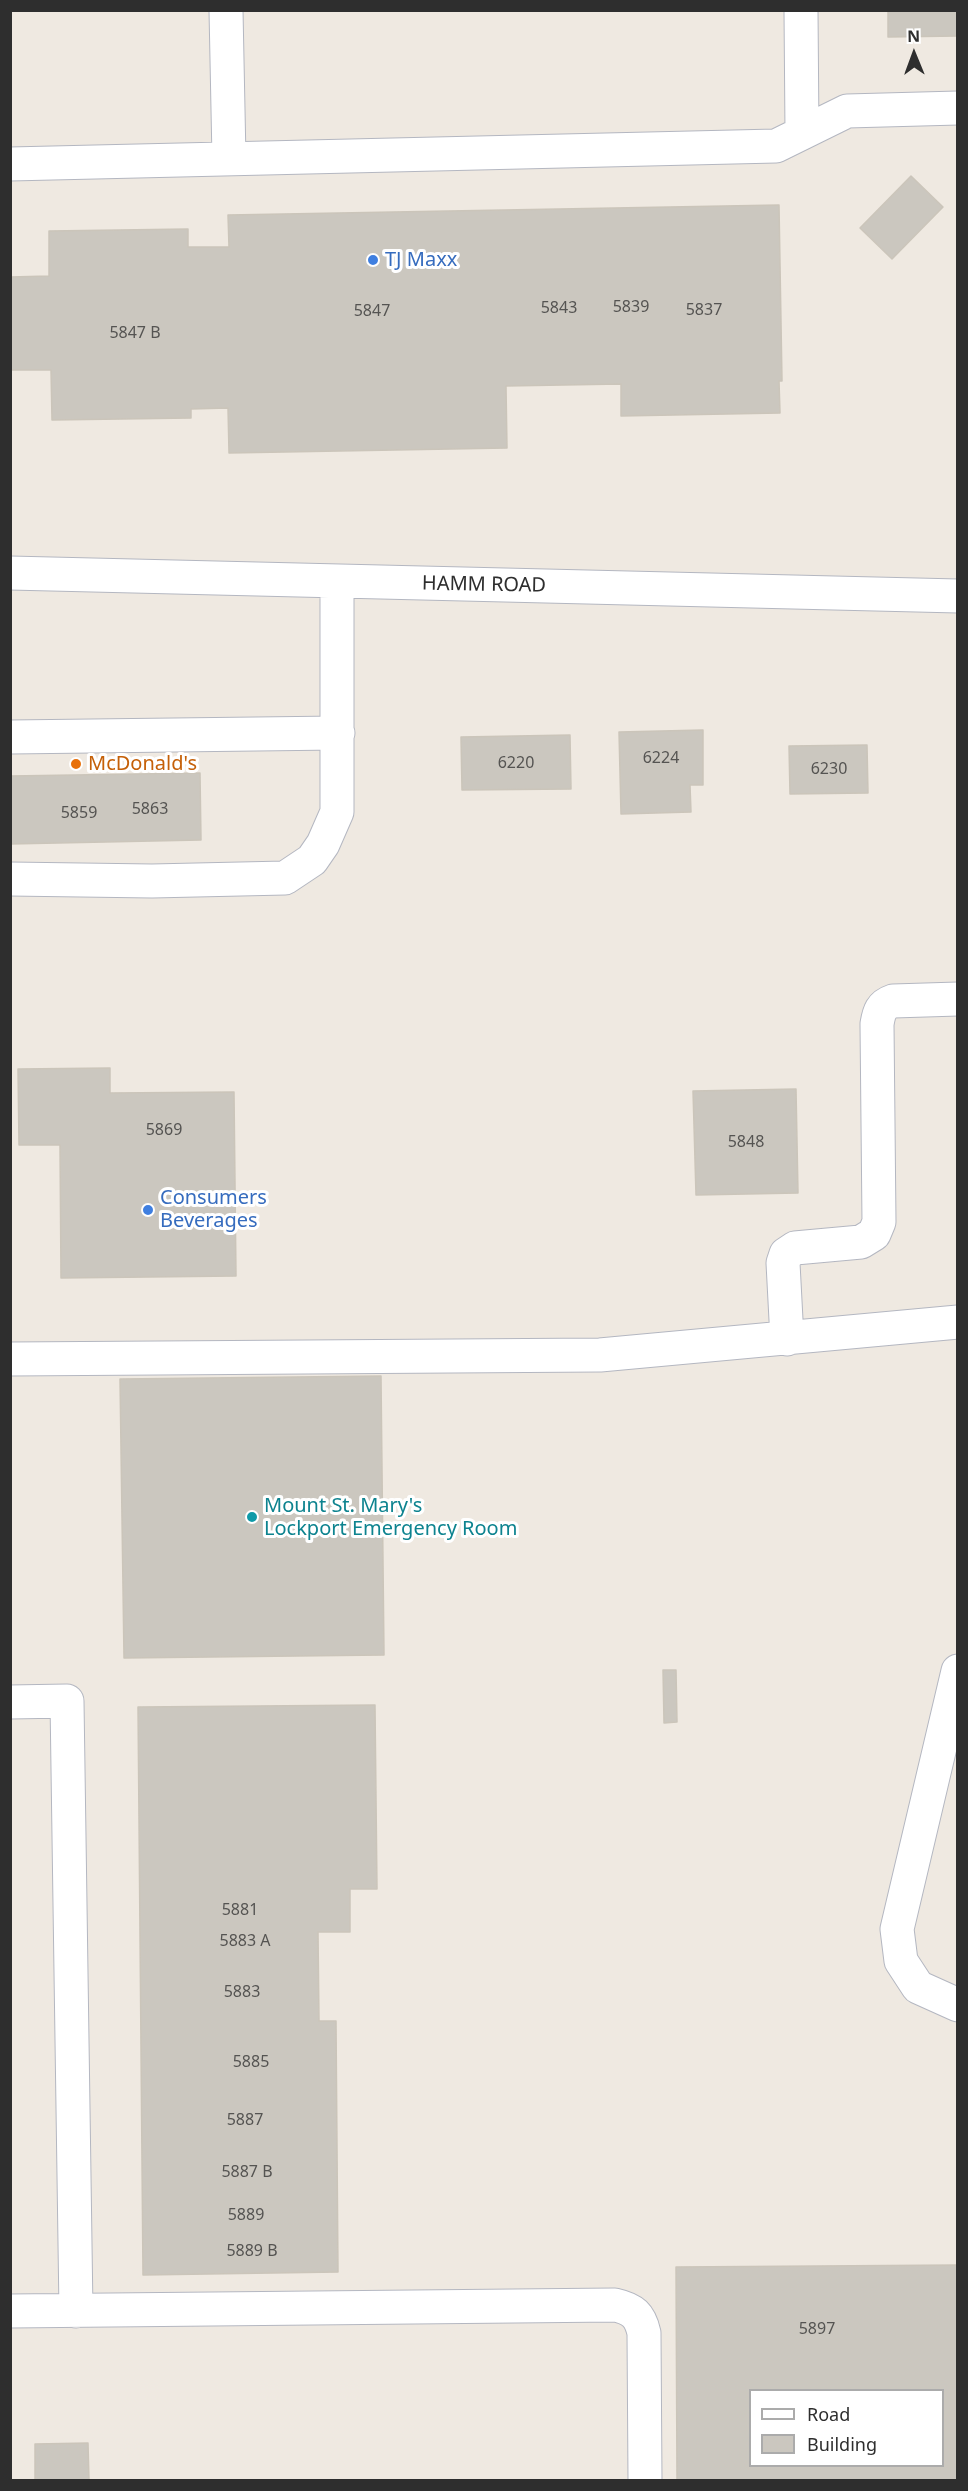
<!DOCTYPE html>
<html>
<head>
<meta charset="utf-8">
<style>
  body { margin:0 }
  #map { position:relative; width:968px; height:2491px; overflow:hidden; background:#efe9e1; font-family:"Noto Sans",sans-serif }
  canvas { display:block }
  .frame { position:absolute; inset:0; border:12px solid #2e2e2e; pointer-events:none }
  .legend { position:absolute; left:749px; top:2389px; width:195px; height:78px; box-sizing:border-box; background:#fff; border:2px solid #ababab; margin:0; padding:8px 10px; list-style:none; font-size:18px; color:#2e2e2e }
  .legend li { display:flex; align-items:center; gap:12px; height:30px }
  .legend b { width:30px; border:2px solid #ababab }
  .north { position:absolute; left:884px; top:24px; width:60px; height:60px; -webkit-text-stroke:4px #fff; paint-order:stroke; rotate:359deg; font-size:16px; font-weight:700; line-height:24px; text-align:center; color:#2e2e2e }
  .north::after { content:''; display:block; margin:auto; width:21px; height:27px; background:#2e2e2e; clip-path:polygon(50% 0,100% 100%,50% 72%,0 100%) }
</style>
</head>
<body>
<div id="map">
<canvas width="968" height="2491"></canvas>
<div class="frame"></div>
<ul class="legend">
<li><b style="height:8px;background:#fff"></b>Road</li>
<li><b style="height:16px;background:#cbc7bf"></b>Building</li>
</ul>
<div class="north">N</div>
</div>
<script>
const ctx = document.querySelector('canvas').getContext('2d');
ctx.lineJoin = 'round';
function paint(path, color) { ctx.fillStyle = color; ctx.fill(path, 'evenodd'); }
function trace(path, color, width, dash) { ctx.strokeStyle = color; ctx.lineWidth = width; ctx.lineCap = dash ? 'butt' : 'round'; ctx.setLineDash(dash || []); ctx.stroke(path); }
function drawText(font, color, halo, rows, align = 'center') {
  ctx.font = font + ' "Noto Sans",sans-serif'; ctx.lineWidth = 6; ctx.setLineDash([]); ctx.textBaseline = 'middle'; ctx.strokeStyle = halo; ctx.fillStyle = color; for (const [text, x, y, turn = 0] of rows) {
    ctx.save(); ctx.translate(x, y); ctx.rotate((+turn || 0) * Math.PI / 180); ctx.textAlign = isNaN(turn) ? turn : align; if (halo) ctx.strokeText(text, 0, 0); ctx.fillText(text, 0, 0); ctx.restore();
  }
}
const building = new Path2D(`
  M888 10H958V36L888 37Z
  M911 176 943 207 892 259 860 228Z
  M779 205 782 381H779L780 413 621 416V384L506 386 507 448 229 453 228 408 191 409V418L52 420 51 370H10V277L49 276V231L188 229V247H229L228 215Z
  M703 730V785H690L691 812 621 814 619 732Z
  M570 735 571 789 462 790 461 737Z
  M867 745 868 793 790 794 789 746Z
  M200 773 201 840 10 844V776Z
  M110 1068V1093L234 1092 236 1276 61 1278 60 1145H19L18 1069Z
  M796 1089 798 1193 696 1195 693 1091Z
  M381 1376 384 1655 124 1658 120 1379Z
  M663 1670H676L677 1722 664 1723Z
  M375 1705 377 1889H350V1932H318L319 2021H336L338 2272 143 2275 138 1707Z
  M958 2265V2480H677L676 2267ZM750 2390H942V2466H750Z
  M88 2443 89 2480H35V2444Z`);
const minor = new Path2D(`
  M226 10 229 159
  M801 10 802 133
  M10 164 776 146 847 111 958 108
  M10 573 958 596
  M10 737 338 733
  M10 879 152 881 285 878 312 860 323 844 337 812V581
  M787 1339 783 1263 786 1254 795 1248 861 1242 874 1234 879 1222 877 1024C879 1012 881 1005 893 1001L958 999
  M10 1359 600 1355 958 1322
  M958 1671 897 1929 901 1961 918 1987 958 2005
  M10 1702 67 1701 76 2311
  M10 2311 615 2305C633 2309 640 2315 644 2333L645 2480`);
const markers = [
  [373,260,6,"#3f7fe0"],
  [76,764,6,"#e8710a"],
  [148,1210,6,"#3f7fe0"],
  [252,1517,6,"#0f9aa8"]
];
const numberNames = [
  ["5839",631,307],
  ["5843",559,308],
  ["5837",704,310],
  ["5847",372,311],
  ["5847 B",135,333],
  ["6224",661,758],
  ["6220",516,763],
  ["6230",829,769],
  ["5863",150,809],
  ["5859",79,813],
  ["5869",164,1130],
  ["5848",746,1142],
  ["5881",240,1910],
  ["5883 A",245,1941],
  ["5883",242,1992],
  ["5885",251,2062],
  ["5887",245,2120],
  ["5887 B",247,2172],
  ["5889",246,2215],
  ["5889 B",252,2251],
  ["5897",817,2329]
];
const shopNames = [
  ["TJ Maxx",385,260],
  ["Consumers",160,1198],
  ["Beverages",160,1221]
];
const streetNames = [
  ["HAMM ROAD",484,585,1]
];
const foodNames = [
  ["McDonald's",88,764]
];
const cultureNames = [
  ["Mount St. Mary's",264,1506],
  ["Lockport Emergency Room",264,1529]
];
paint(building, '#cbc7bf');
trace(building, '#cbc5ba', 1.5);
trace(minor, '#b4b7c1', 35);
trace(minor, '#fff', 33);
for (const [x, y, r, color] of markers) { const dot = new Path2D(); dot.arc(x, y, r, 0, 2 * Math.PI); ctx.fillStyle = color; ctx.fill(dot); trace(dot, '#fff', 2); }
drawText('16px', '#555452', null, numberNames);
drawText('20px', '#366cbe', '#fff', shopNames, 'left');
drawText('20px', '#2e2e2e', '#fff', streetNames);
drawText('20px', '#c56008', '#fff', foodNames, 'left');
drawText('20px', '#0d838f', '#fff', cultureNames, 'left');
</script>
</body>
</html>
